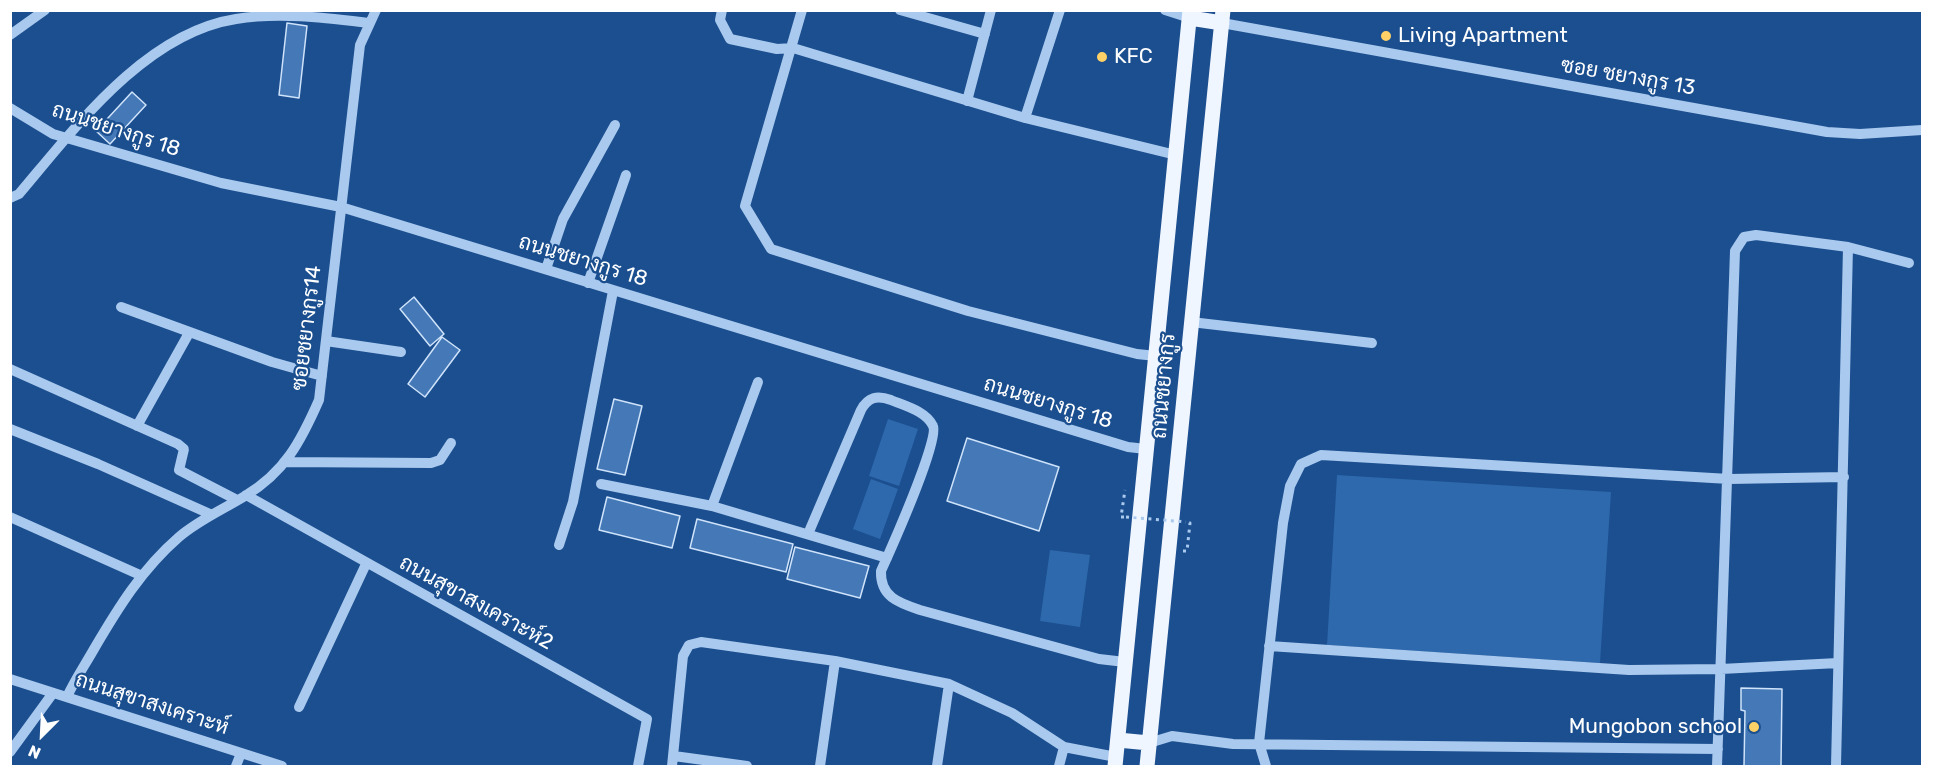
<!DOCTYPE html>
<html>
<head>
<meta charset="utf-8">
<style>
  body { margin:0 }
  #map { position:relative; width:1933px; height:777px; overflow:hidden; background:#1b4f8f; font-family:Rubik,sans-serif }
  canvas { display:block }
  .frame { position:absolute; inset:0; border:12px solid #fff; pointer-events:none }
  .north { position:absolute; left:12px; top:705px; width:60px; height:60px; -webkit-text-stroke:4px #1b4f8f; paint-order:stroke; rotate:204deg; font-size:16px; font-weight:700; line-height:24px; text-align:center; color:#fff }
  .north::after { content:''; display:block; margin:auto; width:21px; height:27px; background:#fff; clip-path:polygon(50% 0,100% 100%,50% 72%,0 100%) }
</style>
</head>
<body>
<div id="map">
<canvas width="1933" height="777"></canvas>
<div class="frame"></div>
<div class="north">N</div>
</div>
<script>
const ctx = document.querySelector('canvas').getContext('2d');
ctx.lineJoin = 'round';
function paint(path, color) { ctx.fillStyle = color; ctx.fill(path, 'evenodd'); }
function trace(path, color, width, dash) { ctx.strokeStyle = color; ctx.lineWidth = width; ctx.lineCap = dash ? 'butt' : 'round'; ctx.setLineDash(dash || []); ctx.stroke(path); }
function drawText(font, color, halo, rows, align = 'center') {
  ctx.font = font + ' Rubik,Sarabun,sans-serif'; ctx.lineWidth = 4.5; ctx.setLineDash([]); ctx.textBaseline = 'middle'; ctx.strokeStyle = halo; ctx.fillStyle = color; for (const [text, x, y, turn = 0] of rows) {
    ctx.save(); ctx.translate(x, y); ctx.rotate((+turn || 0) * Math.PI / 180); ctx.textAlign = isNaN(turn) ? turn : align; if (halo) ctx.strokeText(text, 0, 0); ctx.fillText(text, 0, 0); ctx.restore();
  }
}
const green = new Path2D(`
  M888 419 918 429 899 486 869 476Z
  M1337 475 1611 492 1600 663 1327 645Z
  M871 479 898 489 880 539 853 529Z
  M1050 550 1090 555 1080 627 1040 621Z`);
const building = new Path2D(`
  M287 23 307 26 299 98 279 95Z
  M132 92 146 105 110 144 96 131Z
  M414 297 444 334 430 346 400 309Z
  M442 337 460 350 425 397 408 384Z
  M614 399 642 406 625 475 597 469Z
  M967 438 1059 467 1039 531 947 501Z
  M607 497 680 516 672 548 599 530Z
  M697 519 793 544 786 572 690 548Z
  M795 547 869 566 860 598 787 579Z
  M1741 688 1782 689 1781 766H1744L1745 711 1741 710Z`);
const path = new Path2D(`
  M1124 517H1121L1125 490
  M1183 551H1187L1190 523 1186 522`);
const minor = new Path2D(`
  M722 10 720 20 730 39 777 49 793 48 1025 118 1176 155
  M802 10 745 206 771 249 968 311 1137 354 1156 356
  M900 10 985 34
  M1165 10 1190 18
  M1222 23 1827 132 1860 134 1922 130
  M10 35 45 10
  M967 101 991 10
  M10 108 53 134 221 183 341 207 1128 447 1146 449
  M1025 118 1060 10
  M10 198 19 194C75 128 145 33 236 19 280 12 326 18 369 23
  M546 269 563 219 615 125
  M588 283 626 175
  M121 307 272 362 322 376
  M1191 322 1372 343
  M326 341 401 352
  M10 369 178 444 184 449 179 470 237 500
  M137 426 189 333
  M10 429 98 464 210 514
  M284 462 431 463 440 460 451 443
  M601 484 712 506 887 558
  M246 495 647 719 638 766
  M712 506 758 382
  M10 517 140 575
  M808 534 861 410C868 397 877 395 891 400 905 406 926 411 933 426 940 439 890 551 881 571 880 597 899 603 920 610L1099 659 1125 662
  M559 545 573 502 613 291
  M1269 646 1629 670 1721 669 1838 663
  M10 679 282 766
  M67 697C74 681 85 665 94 649 118 608 142 569 179 537 199 520 222 510 245 496 285 472 301 441 319 400L360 45 376 10
  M299 707 366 564
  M1149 743 1172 736 1233 744 1718 749
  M10 752 53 693
  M674 756 747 766
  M236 766 241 753
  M672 766 683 656 689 645 701 642 835 661 949 684 1012 713 1064 747 1116 757
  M820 766 835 661
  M937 766 949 684
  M1059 766 1064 747
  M1266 766 1259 743 1283 523 1290 486 1301 464 1321 455 1729 479 1844 477
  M1717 766 1735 251 1744 237 1756 235 1848 247 1909 263
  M1836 766 1848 247`);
const major = new Path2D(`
  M1190 18 1222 23
  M1118 740 1149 743
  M1115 766 1190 10
  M1147 766 1223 10`);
const pathBridge = new Path2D(`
  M1126 517 1186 522`);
const markers = [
  [1386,36,6,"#ffd166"],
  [1102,57,6,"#ffd166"],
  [1754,727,6,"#ffd166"]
];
const poiNames = [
  ["Living Apartment",1398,36],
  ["KFC",1114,57],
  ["Mungobon school",1742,727,"right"]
];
const streetNames = [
  ["ซอย ชยางกูร 13",1628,77,10],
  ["ถนนชยางกูร 18",116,130,18],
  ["ถนนชยางกูร 18",583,261,17],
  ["ซอยชยางกูร14",307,328,-83],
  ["ถนนชยางกูร",1164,386,-85],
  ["ถนนชยางกูร 18",1048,403,17],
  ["ถนนสุขาสงเคราะห์2",476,603,29],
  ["ถนนสุขาสงเคราะห์",152,704,18]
];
paint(green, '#2e69ad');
paint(building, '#4478b7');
trace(building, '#cfe3fa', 1.5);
trace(path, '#a9c9ee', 3, [3, 4.5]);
trace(minor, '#a9c9ee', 10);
trace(major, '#f0f6ff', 15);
trace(pathBridge, '#a9c9ee', 3, [3, 4.5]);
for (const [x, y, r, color] of markers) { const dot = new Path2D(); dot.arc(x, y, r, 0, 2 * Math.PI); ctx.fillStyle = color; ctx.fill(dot); trace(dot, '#1b4f8f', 2); }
drawText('21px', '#fff', '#1b4f8f', poiNames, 'left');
drawText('21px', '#fff', '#1b4f8f', streetNames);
</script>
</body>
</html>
